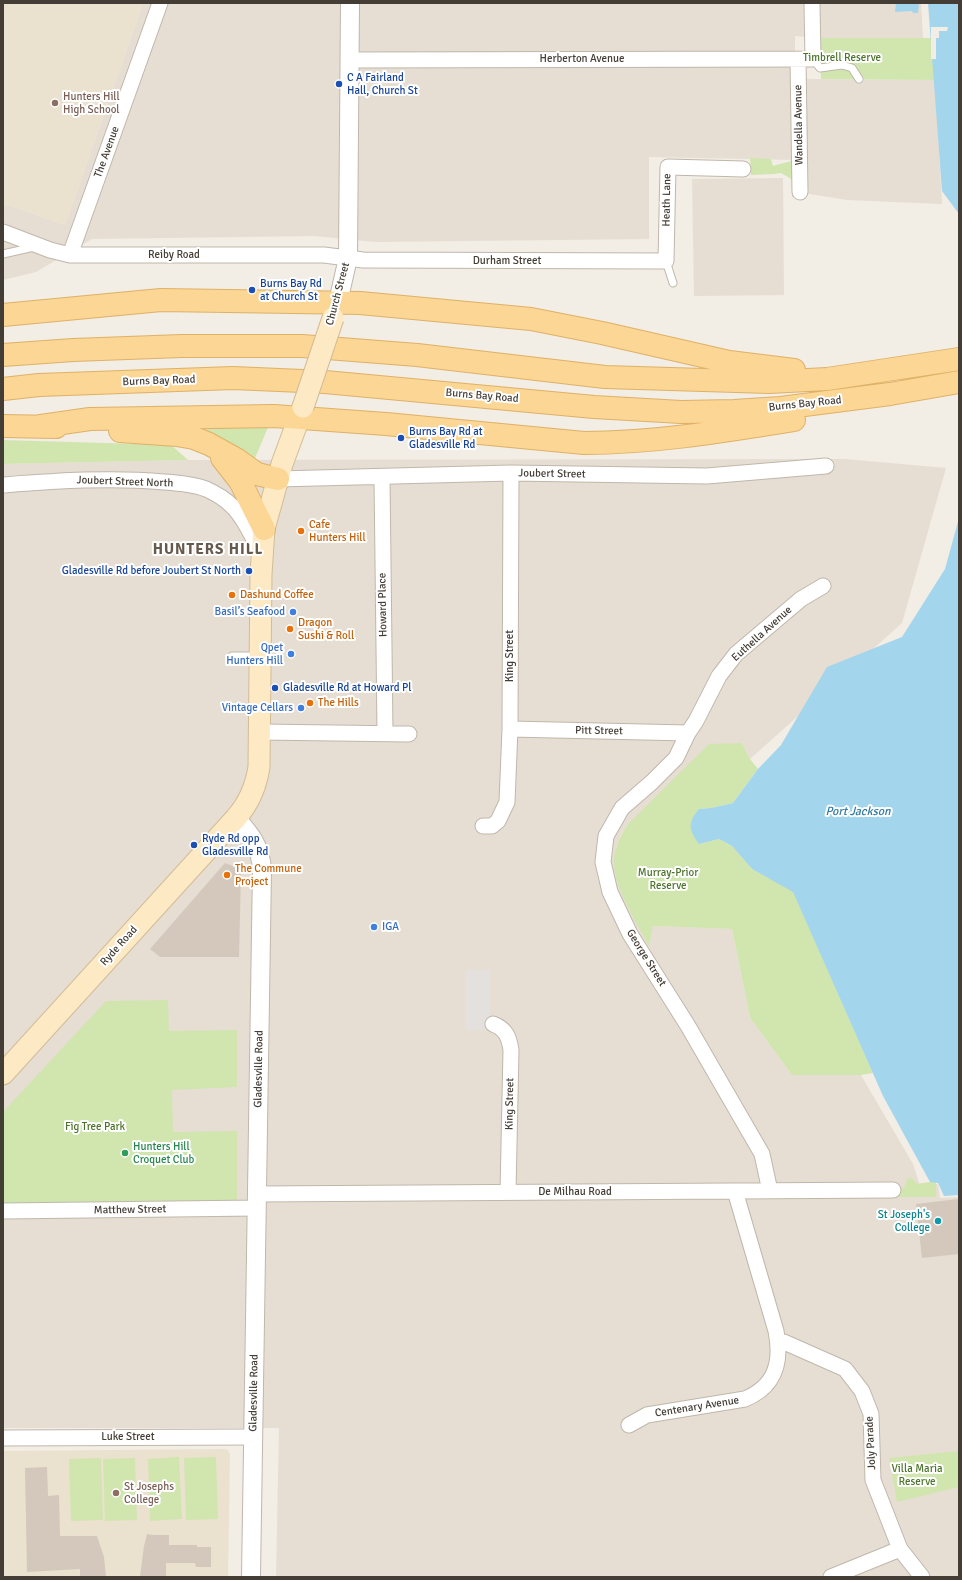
<!DOCTYPE html>
<html>
<head>
<meta charset="utf-8">
<style>
  body { margin:0 }
  #map { position:relative; width:962px; height:1580px; overflow:hidden; background:#f2ede5; font-family:Signika,sans-serif }
  canvas { display:block }
  .frame { position:absolute; inset:0; border:4px solid #443d35; pointer-events:none }
</style>
</head>
<body>
<div id="map">
<canvas width="962" height="1580"></canvas>
<div class="frame"></div>
</div>
<script>
const ctx = document.querySelector('canvas').getContext('2d');
ctx.lineJoin = 'round';
function paint(path, color) { ctx.fillStyle = color; ctx.fill(path, 'evenodd'); }
function trace(path, color, width, dash) { ctx.strokeStyle = color; ctx.lineWidth = width; ctx.lineCap = dash ? 'butt' : 'round'; ctx.setLineDash(dash || []); ctx.stroke(path); }
function drawText(font, color, halo, rows, align = 'center') {
  ctx.font = font + ' Signika,sans-serif'; ctx.lineWidth = 4; ctx.setLineDash([]); ctx.textBaseline = 'middle'; ctx.strokeStyle = halo; ctx.fillStyle = color; for (const [text, x, y, turn = 0] of rows) {
    ctx.save(); ctx.translate(x, y); ctx.rotate((+turn || 0) * Math.PI / 180); ctx.textAlign = isNaN(turn) ? turn : align; if (halo) ctx.strokeText(text, 0, 0); ctx.fillText(text, 0, 0); ctx.restore();
  }
}
const residential = new Path2D(`
  M143 3H921L923 38H820L795 36V160L649 157V239L375 242 314 236 92 239 36 272 3 280V203L65 225Z
  M805 79 935 80 942 204 847 200 804 193Z
  M783 178 784 295 694 296 692 179Z
  M845 459 946 468 902 623 750 759 742 743 628 824 621 835 616 848 649 945 653 926 732 929 750 1018 792 1075H861L913 1164 920 1186 938 1184 940 1198 959 1197V1577H276L279 1428H3V464L188 460Z`);
const education = new Path2D(`
  M3 3H143L65 225 3 203Z
  M224 1449 228 1450 230 1454 228 1577H3V1451Z`);
const green = new Path2D(`
  M820 38H932L935 80 821 79Z
  M750 158 771 159 773 166 795 160V181L781 173 774 174 751 175Z
  M206 422 269 425 255 458 244 456C234 444 220 437 206 432Z
  M3 440 171 445 188 460 3 464Z
  M742 743 750 759 758 769 733 803 711 808 699 809V844L719 839 732 846 752 869 793 891 873 1073 861 1075H792L750 1018 732 929 653 926 649 946C637 923 613 887 614 861 614 848 621 835 628 824L709 744Z
  M168 1000 169 1031 237 1030V1087L172 1090 173 1132 237 1131V1202L3 1205V1112L106 1001Z
  M912 1178 917 1184 936 1181V1197H890C899 1192 905 1190 907 1179Z
  M959 1451V1487L897 1502 889 1458Z
  M179 1457 182 1519 150 1521 148 1459Z
  M216 1457 218 1519 186 1520 184 1458Z
  M101 1458 103 1520 71 1521 69 1459Z
  M135 1458 137 1520 105 1521 103 1459Z`);
const parking = new Path2D(`
  M465 970H490V1030H465Z`);
const water = new Path2D(`
  M896 3H919L918 13H913L912 11 895 12Z
  M928 3H959V214L942 191Z
  M959 518V1195L944 1196 938 1183 930 1182 883 1096 793 892 752 869 732 846 719 839 699 844C689 830 687 823 699 809L711 808 733 803 758 769 781 745 827 667 902 637 945 569Z`);
const pier = new Path2D(`
  M931 27H948L947 31H939V38H936V59H931Z`);
const building = new Path2D(`
  M225 863 233 866 241 873 239 957H160L150 949Z
  M958 1199 959 1254 922 1258 916 1204Z
  M47 1467 48 1496 59 1495 60 1536H97L104 1557 106 1577H80V1569L27 1572 25 1468Z
  M147 1534 152 1535H169V1545H197V1547H211V1567H196L195 1563H166V1577H140L144 1546Z`);
const service = new Path2D(`
  M813 59 820 68 842 65 852 68 859 79
  M3 254 34 247
  M666 261 673 283
  M232 656H259`);
const minor = new Path2D(`
  M798 59 800 192
  M350 60 813 59 812 3
  M3 232 50 250 70 255H324L363 260 666 261 668 167 743 169
  M70 255 160 3
  M382 477 385 733
  M278 479 511 473 707 476 826 466
  M3 485C57 481 110 477 164 482 178 483 193 484 206 489 215 493 225 499 232 506 245 518 253 539 262 555
  M510 729 688 733
  M260 732 409 734
  M483 826H492L498 821 507 802 510 729 511 473
  M493 1024C506 1029 509 1037 511 1050L508 1192
  M770 1191 762 1154 688 1026 630 934 610 892 603 862 606 836 622 808 652 782 676 758 688 733 696 721 719 676 736 654 801 599 823 586
  M257 1194 893 1190
  M3 1211 257 1208
  M778 1343 784 1342 845 1369 862 1391 871 1414 873 1480 900 1549 922 1577
  M629 1425 647 1415 745 1399C776 1386 782 1362 776 1331L735 1191
  M3 1438 254 1437
  M831 1577 900 1549`);
const tertiary = new Path2D(`
  M338 302 348 258 350 3
  M236 818C251 835 260 845 262 869L251 1577`);
const secondary = new Path2D(`
  M3 1074 236 818C249 803 256 787 259 767L261 574 264 529 282 464 303 407`);
const primary = new Path2D(`
  M3 315 161 300 360 303 531 319 602 333 729 362 794 370
  M3 355 73 350 182 346H302L417 355 605 377 769 382 827 379 959 359
  M3 389 39 385 233 378 325 382 594 407 681 412 734 411 781 408 890 394 959 382
  M3 426 56 427
  M41 426 90 419 274 416 386 424 584 443C655 443 725 431 794 420
  M120 431 177 435 194 438 209 444 236 459 257 474 278 479
  M222 458 240 481 264 529`);
const secondaryBridge = new Path2D(`
  M303 407 333 318`);
const markers = [
  [339,84,4,"#1a4fb4"],
  [55,103,4,"#8d6e63"],
  [252,290,4,"#1a4fb4"],
  [401,438,4,"#1a4fb4"],
  [301,531,4,"#e8710a"],
  [249,571,4,"#1a4fb4"],
  [232,595,4,"#e8710a"],
  [293,612,4,"#3f7fe0"],
  [290,629,4,"#e8710a"],
  [291,654,4,"#3f7fe0"],
  [275,688,4,"#1a4fb4"],
  [310,703,4,"#e8710a"],
  [301,708,4,"#3f7fe0"],
  [194,845,4,"#1a4fb4"],
  [227,875,4,"#e8710a"],
  [374,927,4,"#3f7fe0"],
  [125,1153,4,"#2e9e5b"],
  [938,1221,4,"#0f9aa8"],
  [116,1493,4,"#8d6e63"]
];
const parkNames = [
  ["Timbrell Reserve",842,58],
  ["Murray-Prior",668,873],
  ["Reserve",668,886],
  ["Fig Tree Park",95,1127],
  ["Villa Maria",917,1469],
  ["Reserve",917,1482]
];
const streetNames = [
  ["Herberton Avenue",582,59],
  ["Wandella Avenue",799,125,-91],
  ["The Avenue",107,152,-70],
  ["Heath Lane",667,200,-89],
  ["Reiby Road",174,255],
  ["Durham Street",507,261],
  ["Church Street",338,294,-75],
  ["Burns Bay Road",159,381,-2],
  ["Burns Bay Road",482,396,5],
  ["Burns Bay Road",805,404,-6],
  ["Joubert Street",552,474,1],
  ["Joubert Street North",125,482,2],
  ["Howard Place",383,605,-91],
  ["Euthella Avenue",762,634,-42],
  ["King Street",510,656,-90],
  ["Pitt Street",599,731,1],
  ["Ryde Road",119,946,-48],
  ["George Street",646,958,58],
  ["Gladesville Road",259,1069,-89],
  ["King Street",510,1104,-89],
  ["De Milhau Road",575,1192],
  ["Matthew Street",130,1210,-1],
  ["Gladesville Road",254,1393,-89],
  ["Centenary Avenue",697,1407,-9],
  ["Luke Street",128,1437],
  ["Joly Parade",871,1443,-93]
];
const transitNames = [
  ["C A Fairland",347,78],
  ["Hall, Church St",347,91],
  ["Burns Bay Rd",260,284],
  ["at Church St",260,297],
  ["Burns Bay Rd at",409,432],
  ["Gladesville Rd",409,445],
  ["Gladesville Rd before Joubert St North",241,571,"right"],
  ["Gladesville Rd at Howard Pl",283,688],
  ["Ryde Rd opp",202,839],
  ["Gladesville Rd",202,852]
];
const educationNames = [
  ["Hunters Hill",63,97],
  ["High School",63,110],
  ["St Josephs",124,1487],
  ["College",124,1500]
];
const foodNames = [
  ["Cafe",309,525],
  ["Hunters Hill",309,538],
  ["Dashund Coffee",240,595],
  ["Dragon",298,623],
  ["Sushi & Roll",298,636],
  ["The Hills",318,703],
  ["The Commune",235,869],
  ["Project",235,882]
];
const shopNames = [
  ["Basil’s Seafood",285,612],
  ["Qpet",283,648],
  ["Hunters Hill",283,661],
  ["Vintage Cellars",293,708],
  ["IGA",382,927,"left"]
];
const leisureNames = [
  ["Hunters Hill",133,1147],
  ["Croquet Club",133,1160]
];
const cultureNames = [
  ["St Joseph's",930,1215],
  ["College",930,1228]
];
const waterNames = [
  ["Port Jackson",858,812]
];
const districtNames = [
  ["HUNTERS HILL",208,550]
];
paint(residential, '#e6ded3');
paint(education, '#ebe1cf');
paint(green, '#d1e5af');
paint(parking, '#e3e0dd');
paint(water, '#a3d5ed');
paint(pier, '#f2ede5');
paint(building, '#d3c8bb');
trace(service, '#c0b7ab', 9);
trace(minor, '#c0b7ab', 17);
trace(tertiary, '#c0b7ab', 20);
trace(secondary, '#d1bc96', 23);
trace(primary, '#dfb166', 24);
trace(service, '#fff', 7);
trace(minor, '#fff', 15);
trace(tertiary, '#fff', 18);
trace(secondary, '#fdeac4', 21);
trace(primary, '#fbd695', 22);
trace(secondaryBridge, '#d1bc96', 23, []);
trace(secondaryBridge, '#fdeac4', 21);
for (const [x, y, r, color] of markers) { const dot = new Path2D(); dot.arc(x, y, r, 0, 2 * Math.PI); ctx.fillStyle = color; ctx.fill(dot); trace(dot, '#fff', 1.5); }
drawText('11px', '#4c732a', '#fff', parkNames);
drawText('11px', '#443d35', '#fff', streetNames);
drawText('11px', '#164399', '#fff', transitNames, 'left');
drawText('11px', '#785e54', '#fff', educationNames, 'left');
drawText('11px', '#c56008', '#fff', foodNames, 'left');
drawText('11px', '#366cbe', '#fff', shopNames, 'right');
drawText('11px', '#27864d', '#fff', leisureNames, 'left');
drawText('11px', '#0d838f', '#fff', cultureNames, 'right');
drawText('italic 12px', '#307ca4', '#fff', waterNames);
ctx.letterSpacing = '1px';
drawText('bold 15px', '#665a4c', '#fff', districtNames);
ctx.letterSpacing = '0px';
</script>
</body>
</html>
